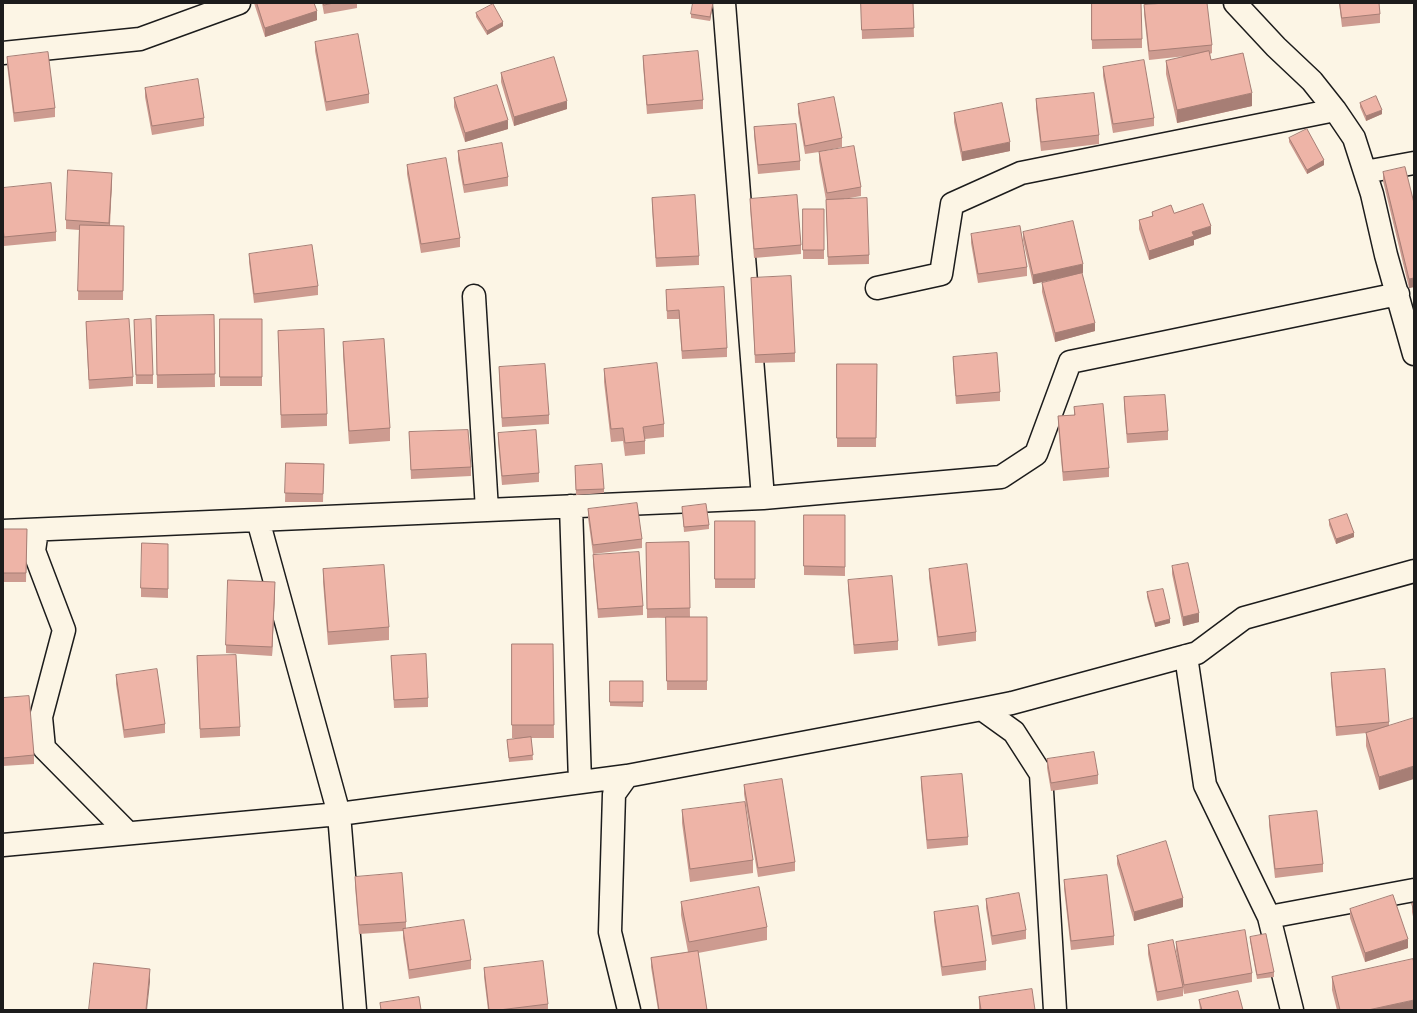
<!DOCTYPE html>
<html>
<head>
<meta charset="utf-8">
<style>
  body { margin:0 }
  #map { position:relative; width:1417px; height:1013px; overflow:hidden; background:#fcf5e5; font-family:"Comic Neue",sans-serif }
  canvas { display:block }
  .frame { position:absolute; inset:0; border:4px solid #1c1c1c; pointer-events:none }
</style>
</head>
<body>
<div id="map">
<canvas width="1417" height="1013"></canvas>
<div class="frame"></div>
</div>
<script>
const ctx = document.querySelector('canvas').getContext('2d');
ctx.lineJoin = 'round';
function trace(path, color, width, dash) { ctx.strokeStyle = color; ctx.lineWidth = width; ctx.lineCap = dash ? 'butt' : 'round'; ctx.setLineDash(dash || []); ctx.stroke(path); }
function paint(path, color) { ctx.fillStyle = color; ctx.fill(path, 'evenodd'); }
const minor = new Path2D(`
  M724 3 763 498
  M1235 3 1276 47 1312 81 1335 110 1354 138 1372 194 1386 255 1414 354
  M3 53 140 39 239 3
  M1365 172 1414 163
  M877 288 941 274 952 204 1021 173 1335 110
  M474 296 487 510
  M571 506 580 782
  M258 520 339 814 355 1010
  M37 530 34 551 64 630 41 717 44 748 128 833
  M3 531 763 498 1001 477 1036 454 1070 362 1398 294
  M1186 656 1205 785 1269 917 1292 1010
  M982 709 1014 732 1041 774 1055 1010
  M627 776 614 794 610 932 629 1010
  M3 845 339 814 627 776 982 709 1012 703 1197 653 1244 618 1414 571
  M1269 917 1414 890`);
const wall = new Path2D(`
  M254 3H314L317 20 265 37Z
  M322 3H357V8L324 14Z
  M713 3 710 21 691 18V14Z
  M861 3H913L914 37 862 39Z
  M990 3H1032L990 4Z
  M1091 3 1142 39V48L1092 49Z
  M1339 3H1379L1380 14V23L1342 27Z
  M1144 5 1212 45V53L1210 54 1211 60 1252 106 1177 123 1166 74V61L1186 56 1149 60 1144 14Z
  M476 13 503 26 487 35 476 17Z
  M315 42 369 94V103L326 111 315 51Z
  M643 56 703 100V109L647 114 643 65Z
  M7 57 55 108V117L14 122 7 65Z
  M1103 67 1154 118V126L1113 133 1103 76Z
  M501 73 567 109 514 126 501 82Z
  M145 88 204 118V126L152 135 145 97Z
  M454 98 508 129 465 142 454 107Z
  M1036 99 1099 135V144L1041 151 1036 108Z
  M1360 103 1382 114 1366 121 1360 107Z
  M798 104 842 138V147L819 152 861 187V196L844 199 869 255V264L828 265 826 209V200L819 161V152L805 154 798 113Z
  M954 113 1010 151 962 161 954 122Z
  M754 127 800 161V170L758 174 754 136Z
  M1289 138 1324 165 1307 174 1289 142Z
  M458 151 508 177V186L464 193 458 160Z
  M407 165 460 238V247L421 253 407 174Z
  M1383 172 1414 203V287L1409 288 1383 181Z
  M112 182 110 226H124L123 300H78L79 230 66 229V220Z
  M3 188 56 232V241L4 246 3 236Z
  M652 198 699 256V265L656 267 652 207Z
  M750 199 801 245V254L754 258 750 208Z
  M803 209H824V259H803Z
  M1152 212 1174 213 1211 234 1194 240V245L1149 260 1139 229V220L1152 216Z
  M1023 232 1082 273 1095 331 1055 342 1042 292V283L1073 275 1033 284 1023 240Z
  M971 234 1027 267V276L978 283 971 243Z
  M249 254 318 286V295L254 303 249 262Z
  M751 278 795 353V362L755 363Z
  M666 290 727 348V357L682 359 679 319H667Z
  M214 315 215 387 157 388 156 329Z
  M220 319H262V386H220Z
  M134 320 153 375V384H136Z
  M86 322 133 377V386L89 389 86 331Z
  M278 331 327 414V426L281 428Z
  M343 342 390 428V441L349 444 343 355Z
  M953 357 1000 392V401L956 404 953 365Z
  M837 364H877L876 447H837Z
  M499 367 549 415V424L502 427 499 376Z
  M604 369 664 424V437L645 439V454L625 456 623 441 611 442 604 382Z
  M1124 397 1168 431V440L1127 443 1124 406Z
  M1074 407 1109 468V477L1063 481 1058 425V416L1074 415Z
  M409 432 471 467V476L411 479Z
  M498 433 539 473V482L502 485 498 442Z
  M286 463 324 464 323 502H285Z
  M575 466 604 489V493L576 495Z
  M682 507 709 525V529L684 532Z
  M588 509 642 539V548L593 554 588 518Z
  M804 515H845V576L804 575Z
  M1329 520 1354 537 1336 544 1329 525Z
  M715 521H755V588H715Z
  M3 529H27L26 582H3Z
  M689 542 690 617 647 618 646 543Z
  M168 544V598L141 597V588Z
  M593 555 643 606V615L598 618 593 564Z
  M1172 566 1199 622 1183 626 1172 574Z
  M323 569 389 627V640L328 645 323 582Z
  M929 569 976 632V641L938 646 929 578Z
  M848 580 898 641V650L854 654 848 589Z
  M275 591 272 656 226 653V645Z
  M1147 592 1170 623 1155 627 1147 597Z
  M666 617H707V690H667Z
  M512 644H553L554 738H531L533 760 509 762 507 740 520 738H512Z
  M197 656 240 727V736L200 738Z
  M391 656 428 698V707L394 708Z
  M1331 673 1389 722V726L1379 790 1366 746V733L1336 736 1331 682Z
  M116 675 165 724V733L124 738 116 684Z
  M610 681H643V707L610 706Z
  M3 698 34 755V764L3 766Z
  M1047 759 1098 775V784L1051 791 1047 768Z
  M921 777 968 837V845L927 849 921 786Z
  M744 785 795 862V871L758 877 744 794Z
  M682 810 753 860V873L690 882 682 823Z
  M1269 816 1323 864V872L1275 878 1269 825Z
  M1117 856 1183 907 1134 921 1117 864Z
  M355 877 406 922V929L471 960V969L409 979 403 938V931L359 934 355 886Z
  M1064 880 1114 936V945L1071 950 1064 889Z
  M986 899 1026 930V939L992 945 986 908Z
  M681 902 767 927V940L698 953 707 1010H658L651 967V958L688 952 681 915Z
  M1412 903H1414V921L1412 912Z
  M1350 909 1408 948 1365 962 1350 918Z
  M934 912 986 961V970L942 976 934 921Z
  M1250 937 1274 972V977L1257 979 1250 941Z
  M1176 942 1252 973V982L1184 994 1183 988V996L1157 1001 1148 954V945L1181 978 1176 951Z
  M484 968 548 1004V1010H488L484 977Z
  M1332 977 1414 1010H1337L1332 990Z
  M979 997 1035 1010H979Z
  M1199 1000 1243 1010H1200Z`);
const shadedWall = new Path2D(`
  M713 3V5L710 21V17Z
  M317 11V20L265 37V28Z
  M503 22V26L487 35V31Z
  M1252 93V106L1177 123V110Z
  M567 101V109L514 126V117Z
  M1382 110V114L1366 121V116Z
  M508 120V129L465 142V133Z
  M1010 142V151L962 161V152Z
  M1324 160V165L1307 174V170Z
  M112 173V182L109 232V223Z
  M1211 226V234L1194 240V245L1149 260V251L1192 232Z
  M1083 264V273L1033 284V275Z
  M1414 278V287L1409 288V279Z
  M1095 323V331L1055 342V333Z
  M1354 533V537L1336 544V539Z
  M275 582V591L272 656V647Z
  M1199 613V622L1183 626V617Z
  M1170 619V623L1155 627V623Z
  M1414 766V779L1379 790V777Z
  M1183 898V907L1134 921V912Z
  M1408 939V948L1365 962V953Z
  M150 969V982L147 1010H146Z
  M1414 1000V1010H1368Z`);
const building = new Path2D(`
  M257 3H314L317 11 265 28Z
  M324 3H334L324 5Z
  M693 3H713L710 17 691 14Z
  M861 3H913L914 28 862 30Z
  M1092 3H1141L1142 39 1092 40Z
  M1165 3H1207L1212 45 1149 51 1144 5Z
  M1340 3H1379L1380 14 1342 18Z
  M493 4 503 22 487 31 476 13Z
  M358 34 369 94 326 102 315 42Z
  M698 51 703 100 647 105 643 56Z
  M1209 51 1211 60 1243 53 1252 93 1177 110 1166 61Z
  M48 52 55 108 14 113 7 57Z
  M554 57 567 101 514 117 501 73Z
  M1144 60 1154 118 1113 124 1103 67Z
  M198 79 204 118 152 126 145 88Z
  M497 85 508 120 465 133 454 98Z
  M1094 93 1099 135 1041 142 1036 99Z
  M1376 96 1382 110 1366 116 1360 103Z
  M834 97 842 138 805 146 798 104Z
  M1002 103 1010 142 962 152 954 113Z
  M796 124 800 161 758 165 754 127Z
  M1307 129 1324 160 1307 170 1289 138Z
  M502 143 508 177 464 185 458 151Z
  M854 146 861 187 827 193 819 152Z
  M446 158 460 238 421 244 407 165Z
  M1405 167 1414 203V278L1409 279 1383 172Z
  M68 170 112 173 109 223 66 220Z
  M51 183 56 232 4 237 3 227V188Z
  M695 195 699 256 656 258 652 198Z
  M797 195 801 245 754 249 750 199Z
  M867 198 869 255 828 257 826 200Z
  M1203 204 1211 226 1192 232 1194 236 1149 251 1139 220 1153 216 1152 212 1171 205 1174 213Z
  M803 209H824V250H803Z
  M1073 221 1083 264 1033 275 1023 232Z
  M80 225 124 226 123 291H78Z
  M1020 226 1027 267 978 274 971 234Z
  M312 245 318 286 254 294 249 254Z
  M1082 273 1095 323 1055 333 1042 283Z
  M791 276 795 353 755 355 751 278Z
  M724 287 727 348 682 351 679 310 667 311 666 290Z
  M214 315 215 374 157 375 156 316Z
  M129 319 133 377 89 380 86 322Z
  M151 319 153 375H136L134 320Z
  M220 319H262V377H220Z
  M324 329 327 414 281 415 278 331Z
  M384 339 390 428 349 431 343 342Z
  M997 353 1000 392 956 396 953 357Z
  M657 363 664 424 643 427 645 441 625 443 623 428 611 429 604 369Z
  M545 364 549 415 502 418 499 367Z
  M837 364H877L876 438H837Z
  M1165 395 1168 431 1127 434 1124 397Z
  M1103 404 1109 468 1063 472 1058 416 1075 415 1074 407Z
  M468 430 471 467 411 470 409 432Z
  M536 430 539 473 502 476 498 433Z
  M286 463 324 464 323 494 285 493Z
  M602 464 604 489 576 490 575 466Z
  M637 503 642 539 593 545 588 509Z
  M706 504 709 525 684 527 682 507Z
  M1347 514 1354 533 1336 539 1329 520Z
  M804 515H845V567L804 566Z
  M715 521H755V579H715Z
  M3 529H27L26 573H3Z
  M689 542 690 608 647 609 646 543Z
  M142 543 168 544V589L141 588Z
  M639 552 643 606 598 609 593 555Z
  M1188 563 1199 613 1183 617 1172 566Z
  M967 564 976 632 938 637 929 569Z
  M384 565 389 627 328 632 323 569Z
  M892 576 898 641 854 645 848 580Z
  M228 580 275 582 272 647 226 645Z
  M1163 589 1170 619 1155 623 1147 592Z
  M666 617H707V681H667Z
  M512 644H553L554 725H512Z
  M426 654 428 698 394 700 391 656Z
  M236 655 240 727 200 729 197 656Z
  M157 669 165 724 124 730 116 675Z
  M1385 669 1389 722 1336 727 1331 673Z
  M610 681H643V702H610Z
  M29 696 34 755 3 758V698Z
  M1414 718V766L1379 777 1366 733Z
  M531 737 533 755 509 758 507 740Z
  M1094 752 1098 775 1051 783 1047 759Z
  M962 774 968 837 927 840 921 777Z
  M782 779 795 862 758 868 744 785Z
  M745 802 753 860 690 869 682 810Z
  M1317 811 1323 864 1275 869 1269 816Z
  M1166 841 1183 898 1134 912 1117 856Z
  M402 873 406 922 359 925 355 877Z
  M1107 875 1114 936 1071 941 1064 880Z
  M759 887 767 927 689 942 681 902Z
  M1019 893 1026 930 992 936 986 899Z
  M1393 895 1408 939 1365 953 1350 909Z
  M1412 903H1414V912Z
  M978 906 986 961 942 967 934 912Z
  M464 920 471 960 409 970 403 929Z
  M1245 930 1252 973 1184 985 1176 942Z
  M1266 934 1274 972 1257 975 1250 937Z
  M1173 940 1183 987 1157 992 1148 945Z
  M698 951 707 1010H659L651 958Z
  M1413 959 1414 963V1000L1368 1010H1340L1332 977Z
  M543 961 548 1004 499 1010H489L484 968Z
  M94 963 150 969 146 1010H89Z
  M1032 989 1035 1010H981L979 997Z
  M1238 991 1243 1010H1202L1199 1000Z
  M419 997 421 1010H381L380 1003Z`);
trace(minor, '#1c1c1c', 25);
trace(minor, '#fcf5e5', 22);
paint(wall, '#cd9b90');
paint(shadedWall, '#a77e75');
paint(building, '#eeb4a7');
trace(building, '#a77e75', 1);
</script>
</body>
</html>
